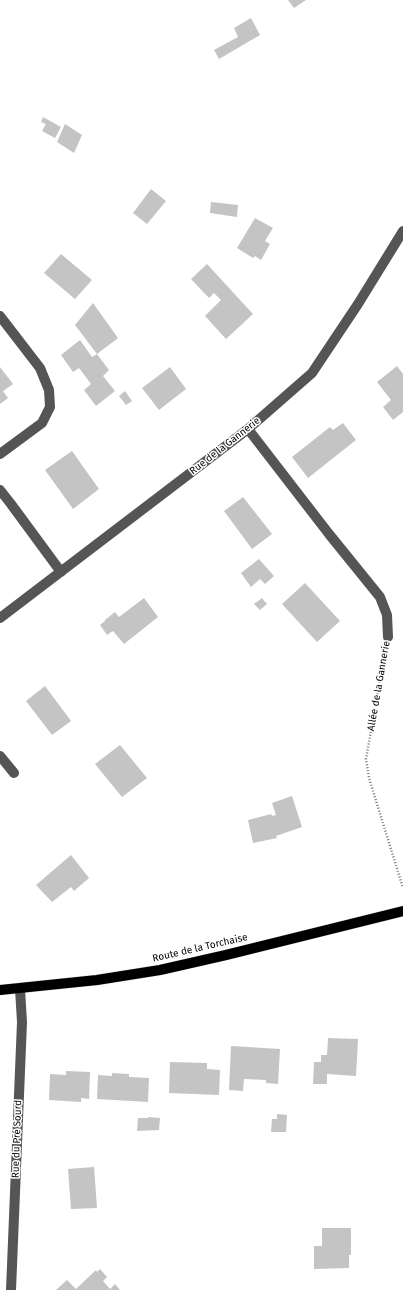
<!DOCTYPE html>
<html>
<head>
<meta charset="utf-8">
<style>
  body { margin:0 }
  canvas { display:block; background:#fff }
</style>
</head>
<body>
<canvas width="403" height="1290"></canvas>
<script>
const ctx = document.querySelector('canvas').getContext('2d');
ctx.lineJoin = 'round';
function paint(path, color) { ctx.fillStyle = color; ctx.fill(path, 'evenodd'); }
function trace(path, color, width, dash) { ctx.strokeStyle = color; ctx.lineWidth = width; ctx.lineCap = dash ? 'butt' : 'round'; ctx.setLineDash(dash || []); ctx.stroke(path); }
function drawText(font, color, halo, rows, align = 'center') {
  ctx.font = font + ' "Fira Sans",sans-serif'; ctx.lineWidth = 3; ctx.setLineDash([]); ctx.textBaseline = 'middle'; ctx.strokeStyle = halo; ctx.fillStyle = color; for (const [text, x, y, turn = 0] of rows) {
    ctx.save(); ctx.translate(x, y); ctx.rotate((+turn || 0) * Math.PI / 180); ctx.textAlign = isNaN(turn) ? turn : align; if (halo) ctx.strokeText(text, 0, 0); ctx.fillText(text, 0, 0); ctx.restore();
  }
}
const building = new Path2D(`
  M288 0H306L294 8Z
  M251 18 260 35 219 59 214 50 238 37 234 28Z
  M43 117 61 127 55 138 42 131 46 124 41 122Z
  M65 124 82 135 74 153 57 142Z
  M151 189 166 201 147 224 133 213Z
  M211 202 238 205 237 217 210 213Z
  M255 218 273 228 265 241 270 244 261 260 255 256 253 258 237 248Z
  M61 254 92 280 75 299 44 273Z
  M207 264 253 314 226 339 205 316 221 300 214 293 209 298 191 279Z
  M93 303 118 338 97 354 109 370 103 376 115 391 96 406 84 390 91 384 79 368 73 372 61 355 80 340 92 357 97 354 75 325Z
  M397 366 403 374V412L393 420 383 407 391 400 377 382Z
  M0 367 13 384 3 391 8 398 0 404Z
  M170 367 186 389 159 410 142 388Z
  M125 391 132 401 126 405 119 396Z
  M343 423 356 440 308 478 292 457 330 427 333 430Z
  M72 451 99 489 73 509 45 470Z
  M243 497 272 534 252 549 224 511Z
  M259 559 274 576 265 584 260 579 251 587 241 573Z
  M305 583 340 621 317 642 282 604Z
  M144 598 158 617 124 644 113 631 107 635 100 625 105 621V620L115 612 119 617Z
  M262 598 267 604 260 610 254 604Z
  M45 686 71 721 52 735 26 701Z
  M120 745 147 778 122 797 95 764Z
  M292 796 302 827 276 836 277 838 253 843 248 820 271 814 272 816 276 815 272 803Z
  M71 855 89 878 74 891 71 887 52 902 36 885Z
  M328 1038 358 1039 356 1076 327 1074V1084H313L314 1062H321V1055H327Z
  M231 1046 280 1049 278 1084 266 1083V1080L244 1079 243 1091 229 1090Z
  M170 1062 207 1063V1069L220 1070 219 1095 169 1093Z
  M66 1071 90 1072 89 1099 81 1098V1102L49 1100 50 1074 66 1075Z
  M112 1073 129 1074V1077L149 1078 148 1102 97 1099 98 1075 112 1076Z
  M277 1114 287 1115 286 1132H271L272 1119H277Z
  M148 1117 160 1118 159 1130 137 1131 138 1118H148Z
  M94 1167 97 1208 71 1209 68 1169Z
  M322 1228H351V1255H349V1268L314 1269V1246H322Z
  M100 1269 107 1277 103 1281 110 1289 115 1284 120 1290H56L67 1280 76 1289 96 1270 97 1272Z`);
const path = new Path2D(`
  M385 652 366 759 369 778 403 888`);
const minor = new Path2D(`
  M0 316 40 368 49 390 50 407 42 423 0 454
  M248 429 329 534 380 597 387 615 388 637
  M0 490 11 504 61 572
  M0 618 248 429 312 373 358 304 403 231
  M0 756 14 773
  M11 1290 22 1022 20 989`);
const major = new Path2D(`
  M0 990 97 980 160 970 226 955 403 911`);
const streetNames = [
  ["Rue de la Gannerie",225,446,-38],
  ["Allée de la Gannerie",379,686,-80],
  ["Route de la Torchaise",200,948,-13],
  ["Rue du Pré Sourd",17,1139,-88]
];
paint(building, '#c4c4c4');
trace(major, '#dbdbdb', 11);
trace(path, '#777', 2.5, [1, 2]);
trace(minor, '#555', 10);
trace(major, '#000', 10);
drawText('10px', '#000', '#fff', streetNames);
</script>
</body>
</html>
